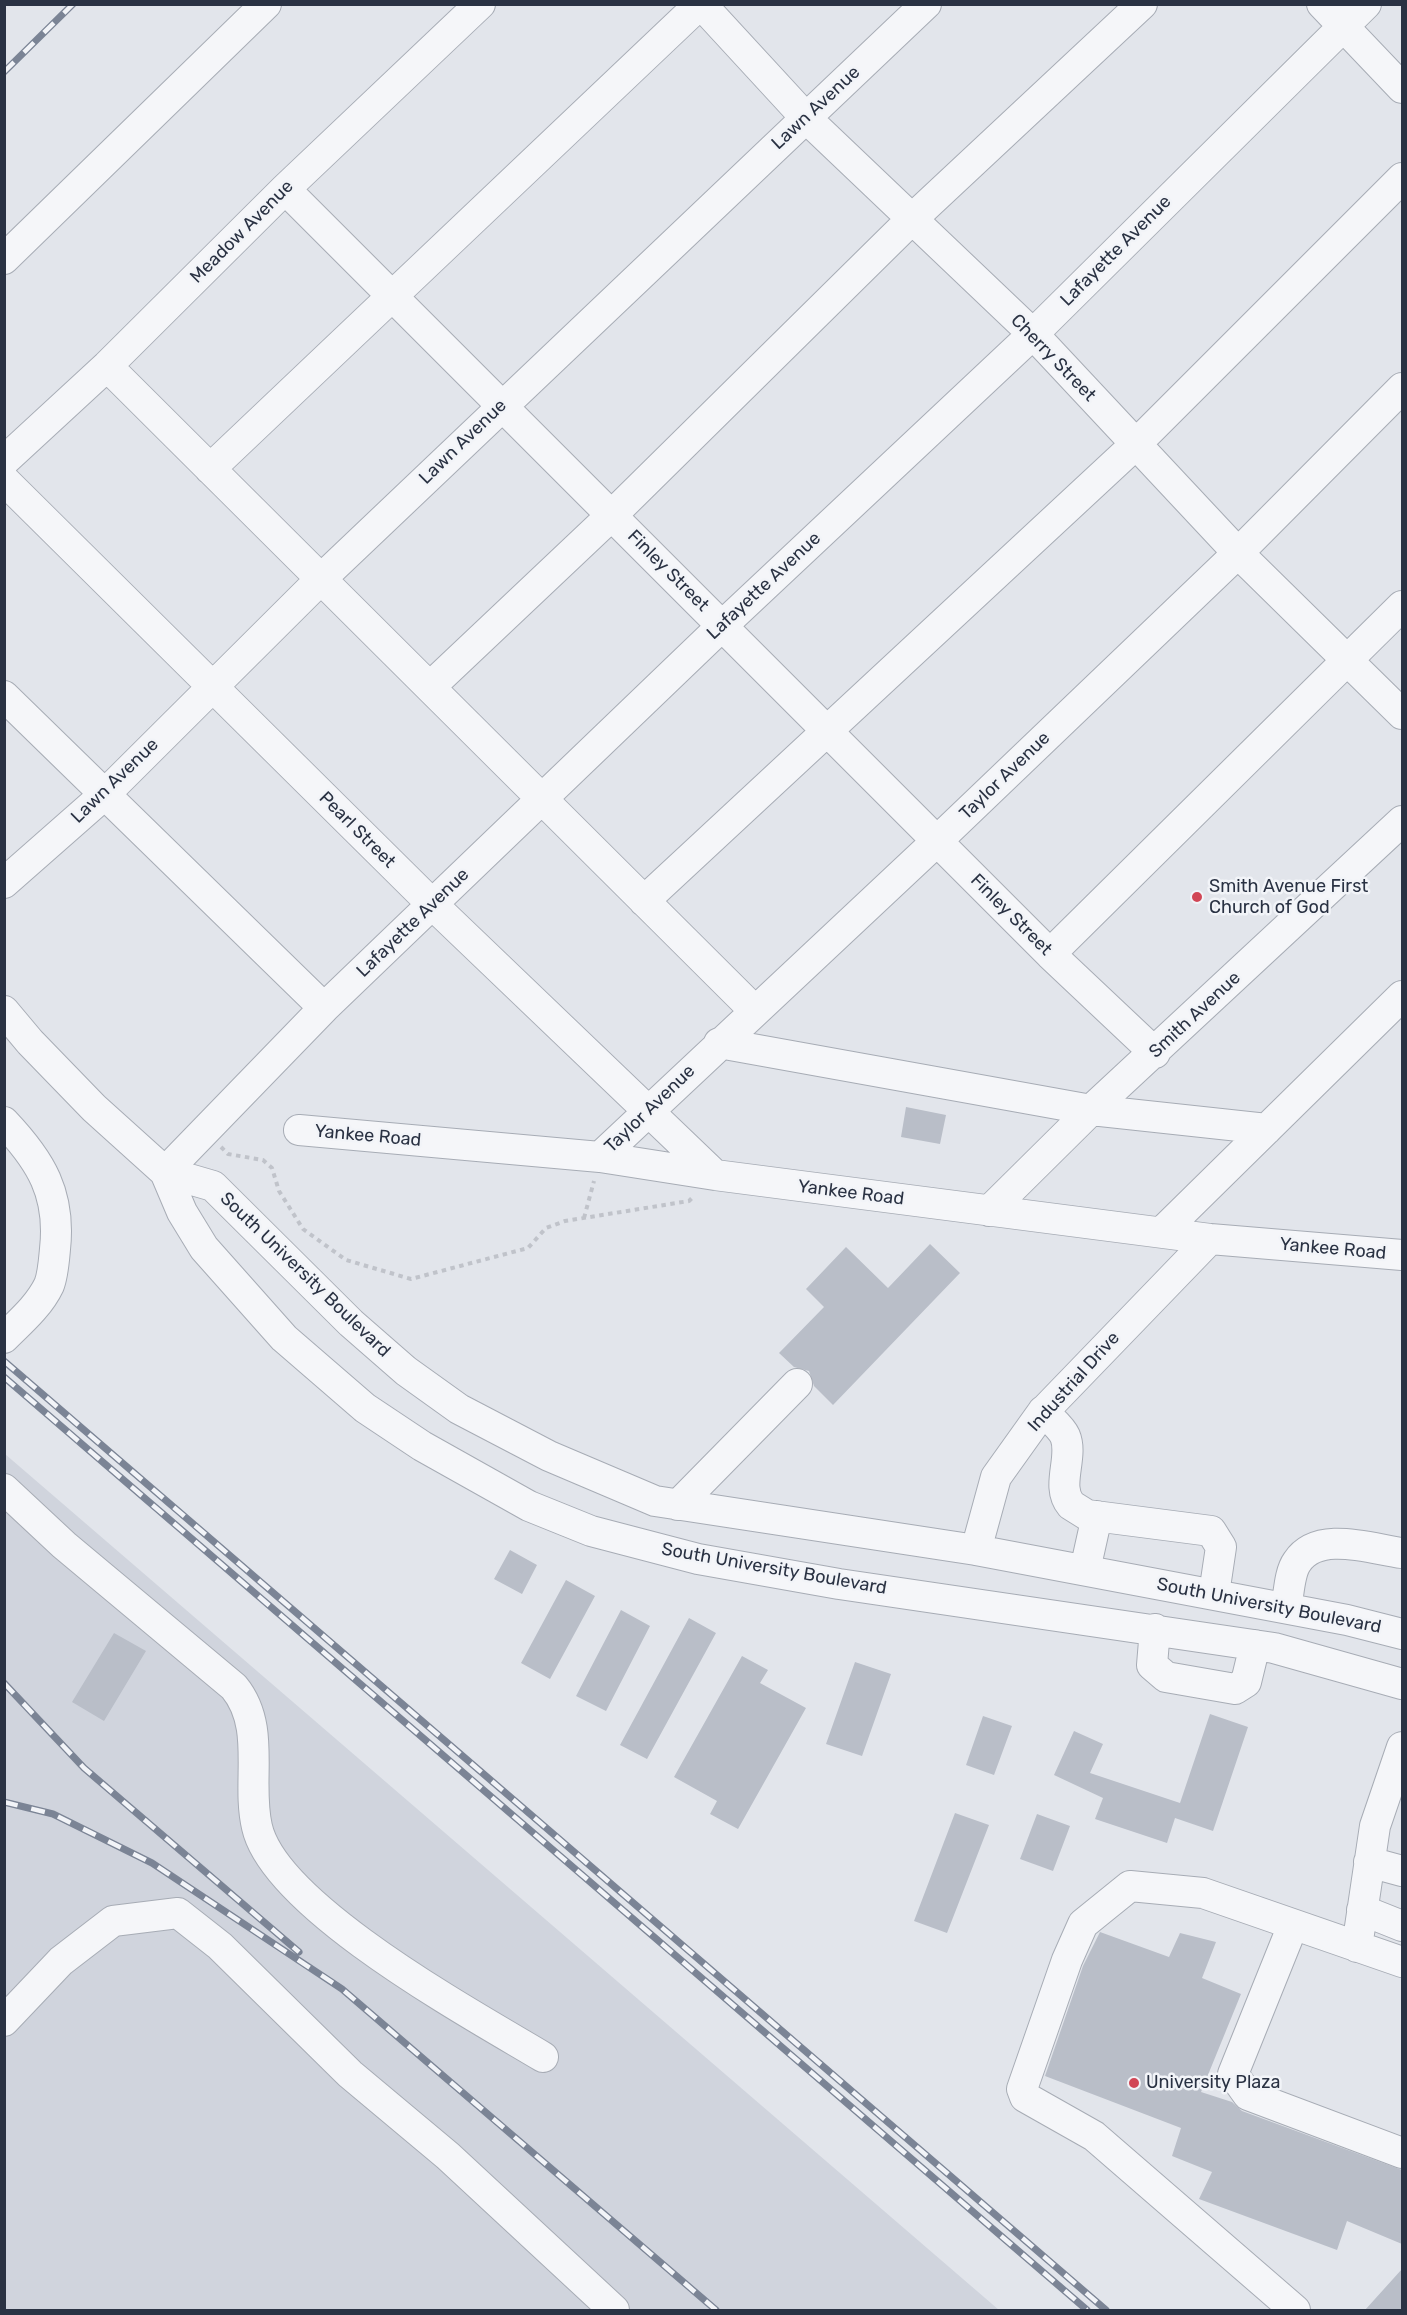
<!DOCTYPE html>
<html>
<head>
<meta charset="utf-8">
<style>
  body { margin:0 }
  #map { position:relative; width:1407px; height:2315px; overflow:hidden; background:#e2e5eb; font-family:Rubik,sans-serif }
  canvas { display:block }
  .frame { position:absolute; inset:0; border:6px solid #2a3243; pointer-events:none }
</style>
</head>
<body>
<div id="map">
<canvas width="1407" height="2315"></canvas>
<div class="frame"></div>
</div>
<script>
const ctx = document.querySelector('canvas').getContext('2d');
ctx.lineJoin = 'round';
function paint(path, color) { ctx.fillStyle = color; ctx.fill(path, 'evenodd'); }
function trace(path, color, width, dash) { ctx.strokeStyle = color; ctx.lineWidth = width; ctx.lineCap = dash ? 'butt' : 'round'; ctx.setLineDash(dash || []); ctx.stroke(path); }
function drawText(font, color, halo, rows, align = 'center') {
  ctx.font = font + ' Rubik,sans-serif'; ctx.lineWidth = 5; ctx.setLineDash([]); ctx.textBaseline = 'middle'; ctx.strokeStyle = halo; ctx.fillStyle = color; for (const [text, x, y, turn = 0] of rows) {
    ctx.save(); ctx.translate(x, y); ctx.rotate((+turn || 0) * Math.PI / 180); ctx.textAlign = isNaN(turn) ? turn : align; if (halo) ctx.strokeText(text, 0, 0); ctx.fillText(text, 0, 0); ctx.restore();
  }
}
const built = new Path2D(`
  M5 1454 999 2310H5Z`);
const building = new Path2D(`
  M906 1107 946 1115 940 1144 901 1137Z
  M930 1244 960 1273 833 1405 814 1386 809 1371 794 1367 779 1353 824 1307 806 1289 846 1247 888 1288Z
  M510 1550 537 1565 522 1594 494 1579Z
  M566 1580 595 1596 550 1679 521 1663Z
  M621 1610 650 1626 606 1711 576 1696Z
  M689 1618 716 1633 647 1759 620 1745Z
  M114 1633 146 1651 104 1721 72 1702Z
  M742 1656 768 1670 760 1683 806 1708 738 1829 710 1814 717 1801 674 1777Z
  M855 1662 891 1674 862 1756 826 1744Z
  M1210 1714 1248 1727 1213 1831 1175 1818 1167 1843 1095 1819 1103 1798 1054 1775 1074 1731 1103 1744 1090 1773 1180 1803Z
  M983 1716 1012 1726 994 1775 966 1765Z
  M955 1813 989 1825 947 1933 914 1921Z
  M1037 1814 1070 1826 1053 1871 1020 1859Z
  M1100 1932 1169 1957 1180 1933 1216 1942 1202 1978 1241 1994 1201 2092 1232 2102 1242 2111 1402 2170V2244L1347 2221 1337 2250 1199 2199 1212 2172 1172 2156 1181 2128 1045 2076 1083 1966Z
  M1402 2269V2310H1365Z`);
const path = new Path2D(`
  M221 1147 228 1154 263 1160 272 1168 279 1191 303 1229 346 1260 411 1279 528 1248 546 1228 565 1221 689 1201 694 1196
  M584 1218 594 1181`);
const minor = new Path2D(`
  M701 4 806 118 1033 334 1238 553 1402 714
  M1322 4 1402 88
  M285 189 1050 954 1155 1053
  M4 259 266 4
  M107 366 754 1010
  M4 461 107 366 285 189 480 4
  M210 469 700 4
  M4 480 433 905 715 1175
  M430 687 612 515 912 219 1142 4
  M4 696 324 1008
  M4 883 104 795 321 579 926 4
  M644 901 1136 444 1402 178
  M1050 954 1402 606
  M4 1011 30 1042 94 1108 165 1172 213 1186 351 1323 406 1371 459 1409 549 1456 655 1501 976 1550 1347 1620 1402 1634
  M719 1043 1091 1110 1267 1129
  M4 1122C41 1161 61 1194 55 1249 54 1260 53 1275 49 1285 39 1306 20 1322 4 1338
  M299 1130 600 1157 715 1175 1210 1239 1402 1255
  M600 1157 937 841 1238 553 1402 388
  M165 1172 324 1008 723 625 1033 334 1366 4
  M165 1172 182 1212 204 1248 284 1338 365 1408 422 1446 529 1506 591 1531 698 1559 839 1584 1274 1648 1402 1684
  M989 1211 1091 1110 1402 821
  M1162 1232 1402 996
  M1043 1411C1050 1419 1061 1427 1065 1436 1074 1457 1055 1486 1071 1505L1087 1515 1211 1531 1221 1547 1214 1594
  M4 1489 64 1545 234 1687C267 1727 246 1781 257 1827 275 1907 473 2015 543 2057
  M678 1505 797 1384
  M976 1550 996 1477 1041 1414 1210 1239
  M1085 1570 1097 1516
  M1286 1608C1289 1595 1289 1573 1297 1562 1318 1530 1371 1549 1402 1553
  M1155 1629 1152 1665 1166 1677 1235 1689 1246 1682 1255 1645
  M1369 1862 1402 1871
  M1362 1910 1402 1926
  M1293 1925 1233 2074 1248 2095 1402 2153
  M1357 1947 1375 1826 1402 1747
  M4 2021 61 1961 113 1921 178 1913 220 1946 350 2074 448 2156 614 2310
  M1295 2310 1094 2136 1025 2097 1022 2089 1067 1960 1083 1924 1130 1886 1203 1893 1402 1962`);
const rail = new Path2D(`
  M4 72 73 4
  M4 1361 1106 2310
  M4 1377 1087 2310
  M4 1683 84 1768 299 1952
  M4 1802 53 1814 152 1863 342 1989 716 2310`);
const markers = [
  [1197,897,6,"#d14655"],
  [1134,2083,6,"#d14655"]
];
const streetNames = [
  ["Lawn Avenue",816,108,-43],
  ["Meadow Avenue",242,232,-45],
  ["Lafayette Avenue",1116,251,-45],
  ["Cherry Street",1053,358,46],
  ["Lawn Avenue",463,442,-44],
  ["Finley Street",668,571,45],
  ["Lafayette Avenue",764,586,-43],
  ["Taylor Avenue",1005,776,-44],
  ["Lawn Avenue",115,781,-44],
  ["Pearl Street",357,830,45],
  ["Finley Street",1011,915,45],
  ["Lafayette Avenue",413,923,-44],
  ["Smith Avenue",1195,1015,-43],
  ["Taylor Avenue",650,1109,-44],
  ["Yankee Road",368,1136,5],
  ["Yankee Road",851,1193,7],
  ["Yankee Road",1333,1249,5],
  ["South University Boulevard",305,1275,44],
  ["Industrial Drive",1074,1382,-48],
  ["South University Boulevard",774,1569,10],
  ["South University Boulevard",1269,1606,11]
];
const poiNames = [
  ["Smith Avenue First",1209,887],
  ["Church of God",1209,908],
  ["University Plaza",1146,2083]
];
paint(built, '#d0d4dd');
paint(building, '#b9bec8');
trace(minor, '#a7acb5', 32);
trace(path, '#c0c3ca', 4, [4.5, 4.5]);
trace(minor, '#f5f6f9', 30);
trace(rail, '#7b8495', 7);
trace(rail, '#f2f4f8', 4.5, [14]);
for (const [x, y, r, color] of markers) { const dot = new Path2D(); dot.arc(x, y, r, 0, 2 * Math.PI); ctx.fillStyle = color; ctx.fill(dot); trace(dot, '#f2f4f8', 2); }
drawText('18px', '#2a3243', '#f2f4f8', streetNames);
drawText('18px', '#2a3243', '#f2f4f8', poiNames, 'left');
</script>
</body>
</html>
